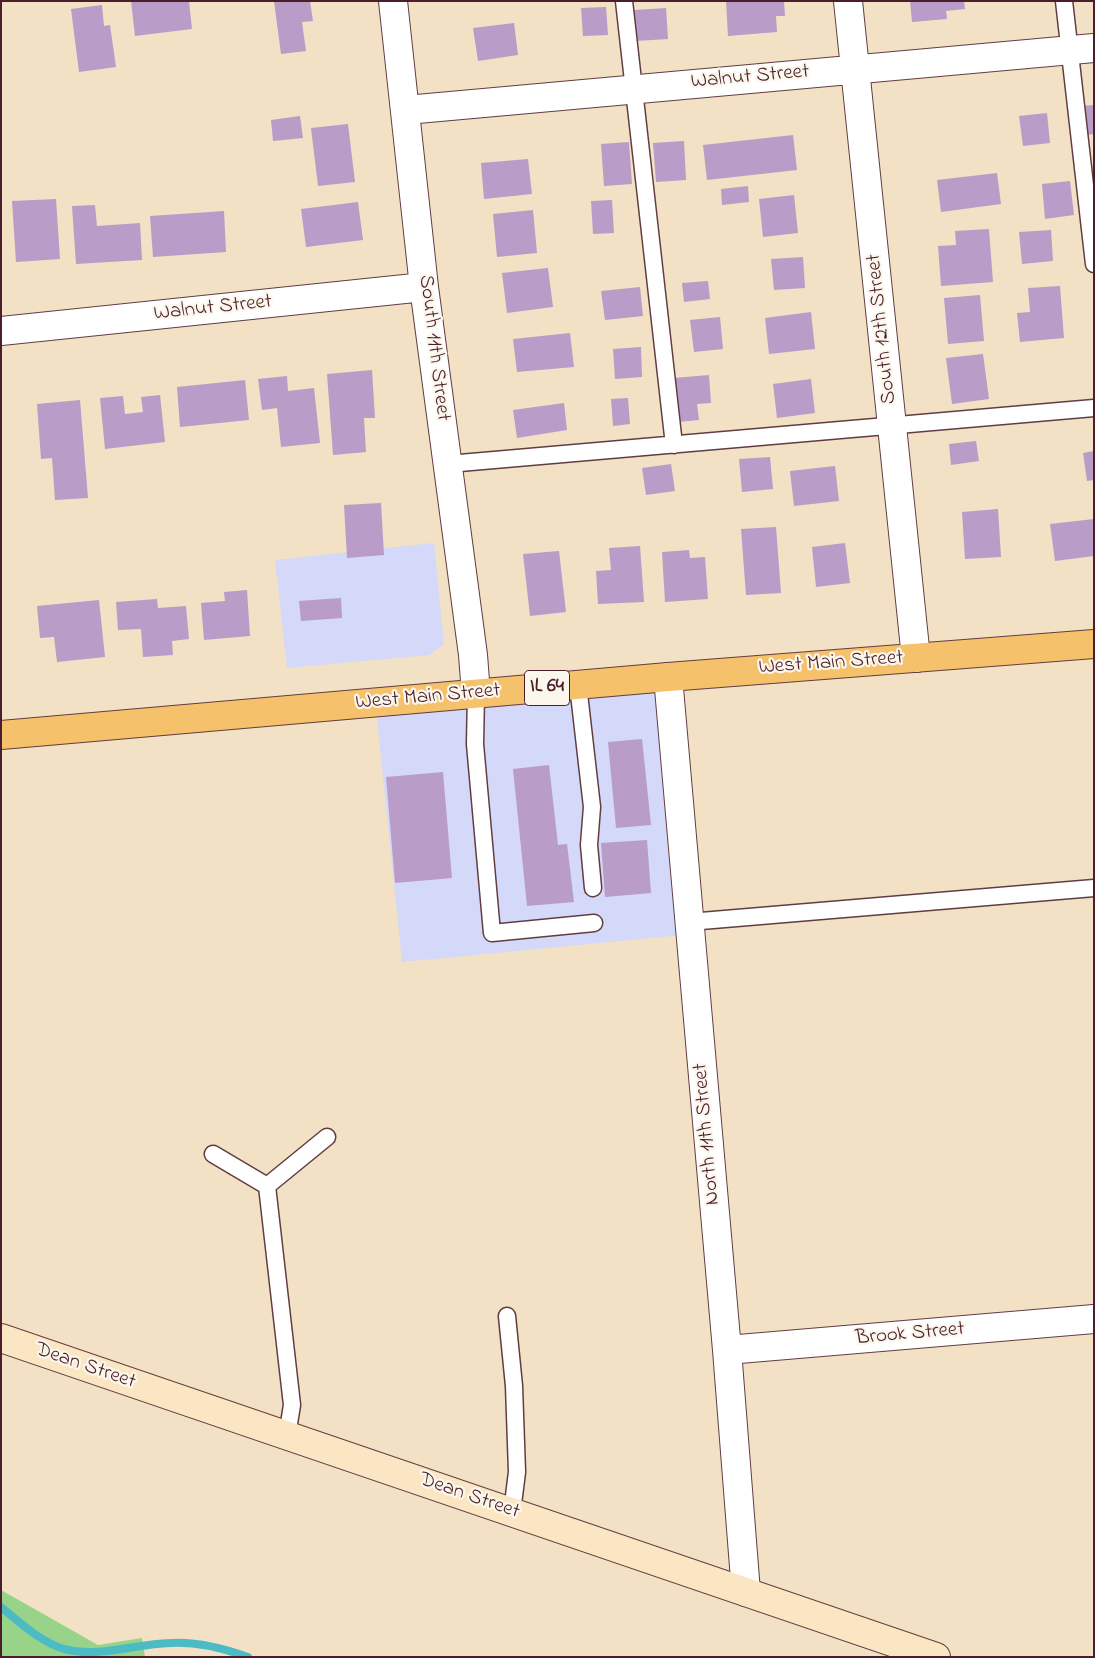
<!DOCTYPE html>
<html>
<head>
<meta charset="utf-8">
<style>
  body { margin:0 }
  #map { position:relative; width:1095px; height:1658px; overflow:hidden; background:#f2e1c4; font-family:"Indie Flower",sans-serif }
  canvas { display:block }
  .frame { position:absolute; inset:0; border:2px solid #4a1f2b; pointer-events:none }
</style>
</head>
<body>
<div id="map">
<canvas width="1095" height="1658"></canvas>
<div class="frame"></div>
</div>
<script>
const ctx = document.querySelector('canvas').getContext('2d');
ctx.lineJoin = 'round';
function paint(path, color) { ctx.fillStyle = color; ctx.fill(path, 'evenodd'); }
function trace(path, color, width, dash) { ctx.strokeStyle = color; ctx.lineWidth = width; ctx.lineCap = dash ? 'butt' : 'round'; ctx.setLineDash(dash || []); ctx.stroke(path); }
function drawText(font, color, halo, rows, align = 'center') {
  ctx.font = font + ' "Indie Flower",sans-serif'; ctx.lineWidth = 4.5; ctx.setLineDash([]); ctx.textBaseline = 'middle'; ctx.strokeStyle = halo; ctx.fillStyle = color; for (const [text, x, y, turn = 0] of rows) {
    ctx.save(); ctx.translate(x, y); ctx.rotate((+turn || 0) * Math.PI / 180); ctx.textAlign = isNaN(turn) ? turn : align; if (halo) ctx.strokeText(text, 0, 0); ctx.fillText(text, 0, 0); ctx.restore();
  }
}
const built = new Path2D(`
  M434 543 444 644 429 655 287 668 275 560Z
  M662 684 683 935 402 962 376 709Z`);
const green = new Path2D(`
  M1 1590 98 1645 142 1638 145 1657H1Z`);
const stream = new Path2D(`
  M1 1607C19 1622 41 1642 64 1649 100 1658 134 1644 170 1643 196 1641 223 1648 248 1657`);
const building = new Path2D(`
  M131 1H189L192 29 135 36Z
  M274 1H310L313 21 302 22 306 51 281 54Z
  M726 1H784L785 16H776L777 32 728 36Z
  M910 1H964L965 9 946 11 947 19 912 22Z
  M102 5 104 26 110 25 116 67 79 72 71 9Z
  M606 7 608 35 583 36 581 8Z
  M666 8 668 39 636 41 634 10Z
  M514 23 518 55 478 61 473 28Z
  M1094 105V134L1085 135 1081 106Z
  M1047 113 1050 143 1023 146 1019 116Z
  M300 116 303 138 273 141 271 120Z
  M348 124 355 182 318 186 311 128Z
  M793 135 797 170 707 180 703 145Z
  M684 141 686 180 656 182 653 143Z
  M629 142 632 184 604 186 601 144Z
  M528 159 532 194 484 199 481 163Z
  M997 173 1001 204 941 212 937 180Z
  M1070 181 1074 215 1045 219 1042 184Z
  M748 186 749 202 722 205 721 189Z
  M794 195 798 233 763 237 759 199Z
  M56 199 60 259 16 262 12 201Z
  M612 200 614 233 593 234 591 201Z
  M358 202 363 240 306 247 301 209Z
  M95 205 97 226 140 223 142 260 76 264 72 206Z
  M533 210 537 253 497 257 493 214Z
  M224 211 226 252 153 257 150 216Z
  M989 229 993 282 941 286 938 246 956 245 955 231Z
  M1051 230 1053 261 1022 264 1019 232Z
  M803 257 805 288 774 290 771 259Z
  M548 268 553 307 507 313 502 273Z
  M708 281 710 299 684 302 682 283Z
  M1060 286 1064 338 1020 342 1017 313 1030 312 1028 288Z
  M640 287 643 316 605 320 601 291Z
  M980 295 984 341 948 344 944 298Z
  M811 312 815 349 769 354 765 318Z
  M720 317 723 349 694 352 690 320Z
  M570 333 574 367 517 372 513 339Z
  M641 347 642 377 615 379 613 349Z
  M983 354 989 399 952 404 946 358Z
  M372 370 375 418H364L366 452 333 455 327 374Z
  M709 375 711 403 697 404 699 420 678 422 674 378Z
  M287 376 288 391 314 388 320 443 281 447 277 408 262 410 258 379Z
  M811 379 815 413 777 418 773 384Z
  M245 380 249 420 180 427 177 387Z
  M160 395 165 442 105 449 100 398 123 396 125 414 143 412 141 397Z
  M628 398 630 424 613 426 611 399Z
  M80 400 88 498 55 500 52 458 41 459 37 404Z
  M564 403 567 430 517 438 513 410Z
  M976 441 979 461 951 465 949 444Z
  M1094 451V480L1087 481 1083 453Z
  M770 457 773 489 742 492 739 459Z
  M671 464 675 491 646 495 642 468Z
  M835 466 839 501 794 506 790 471Z
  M381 503 384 555 347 558 344 505Z
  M998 509 1001 557 965 559 962 512Z
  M1094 519V556L1055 561 1050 524Z
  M776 527 781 593 746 595 741 529Z
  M845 543 850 583 816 587 812 547Z
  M640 546 644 602 598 604 596 571 611 570 609 548Z
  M689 550 690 558 705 557 708 599 665 602 662 552Z
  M559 551 566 612 530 616 523 554Z
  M247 590 250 636 204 640 201 603 225 601 224 592Z
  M341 598 342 618 301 621 299 601Z
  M157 599 158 608 186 606 189 639 172 641 173 655 143 657 141 629 118 630 116 602Z
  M99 600 105 657 57 662 54 637 40 638 37 606Z
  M642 739 651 825 616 828 608 742Z
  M549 765 558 845 567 844 574 902 527 906 513 769Z
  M443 772 452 878 395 883 386 777Z
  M647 840 651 893 605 897 601 843Z`);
const lane = new Path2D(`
  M624 1 674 445
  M1064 1 1094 264
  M448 464 1094 408
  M578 685 592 807 589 845 593 888
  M476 694 475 744 492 933 594 923
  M689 922 1094 888
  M213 1154 267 1186
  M507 1316 514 1386 517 1472 512 1512
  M287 1436 292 1405 267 1186 327 1137`);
const street = new Path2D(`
  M393 1 424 287 473 655 476 694
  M848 1 916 658
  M406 110 1094 48
  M1 331 424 287
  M668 677 727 1350 746 1592
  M727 1350 1094 1319`);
const secondary = new Path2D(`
  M1 1338 936 1657`);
const primary = new Path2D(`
  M1 735 668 677 1094 644`);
const shields = [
  [547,688,45]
];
const shieldNames = [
  ["IL 64",547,688]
];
const streetNames = [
  ["Walnut Street",750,78,-5],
  ["Walnut Street",213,309,-6],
  ["South 12th Street",883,329,-96],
  ["South 11th Street",433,348,83],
  ["West Main Street",831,664,-4],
  ["West Main Street",428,698,-5],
  ["North 11th Street",708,1134,-95],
  ["Brook Street",910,1335,-5],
  ["Dean Street",85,1367,19],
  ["Dean Street",469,1497,19]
];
paint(built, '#d4d8f9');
paint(green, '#97d489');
trace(stream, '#4dbbc4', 8);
paint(building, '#b99cc8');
trace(lane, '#633c42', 19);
trace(street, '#633c42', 30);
trace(secondary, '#633c42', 30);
trace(primary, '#633c42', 30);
trace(lane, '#fff', 16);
trace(street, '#fff', 28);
trace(secondary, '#fbe6c4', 28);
trace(primary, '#f6c16b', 28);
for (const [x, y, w] of shields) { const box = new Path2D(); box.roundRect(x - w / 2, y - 17.5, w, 35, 4); ctx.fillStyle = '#fbf7ec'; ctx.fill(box); trace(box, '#4a1f2b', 1); }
drawText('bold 20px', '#4a1f2b', null, shieldNames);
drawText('21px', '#4a1f2b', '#fbf7ec', streetNames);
</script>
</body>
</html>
